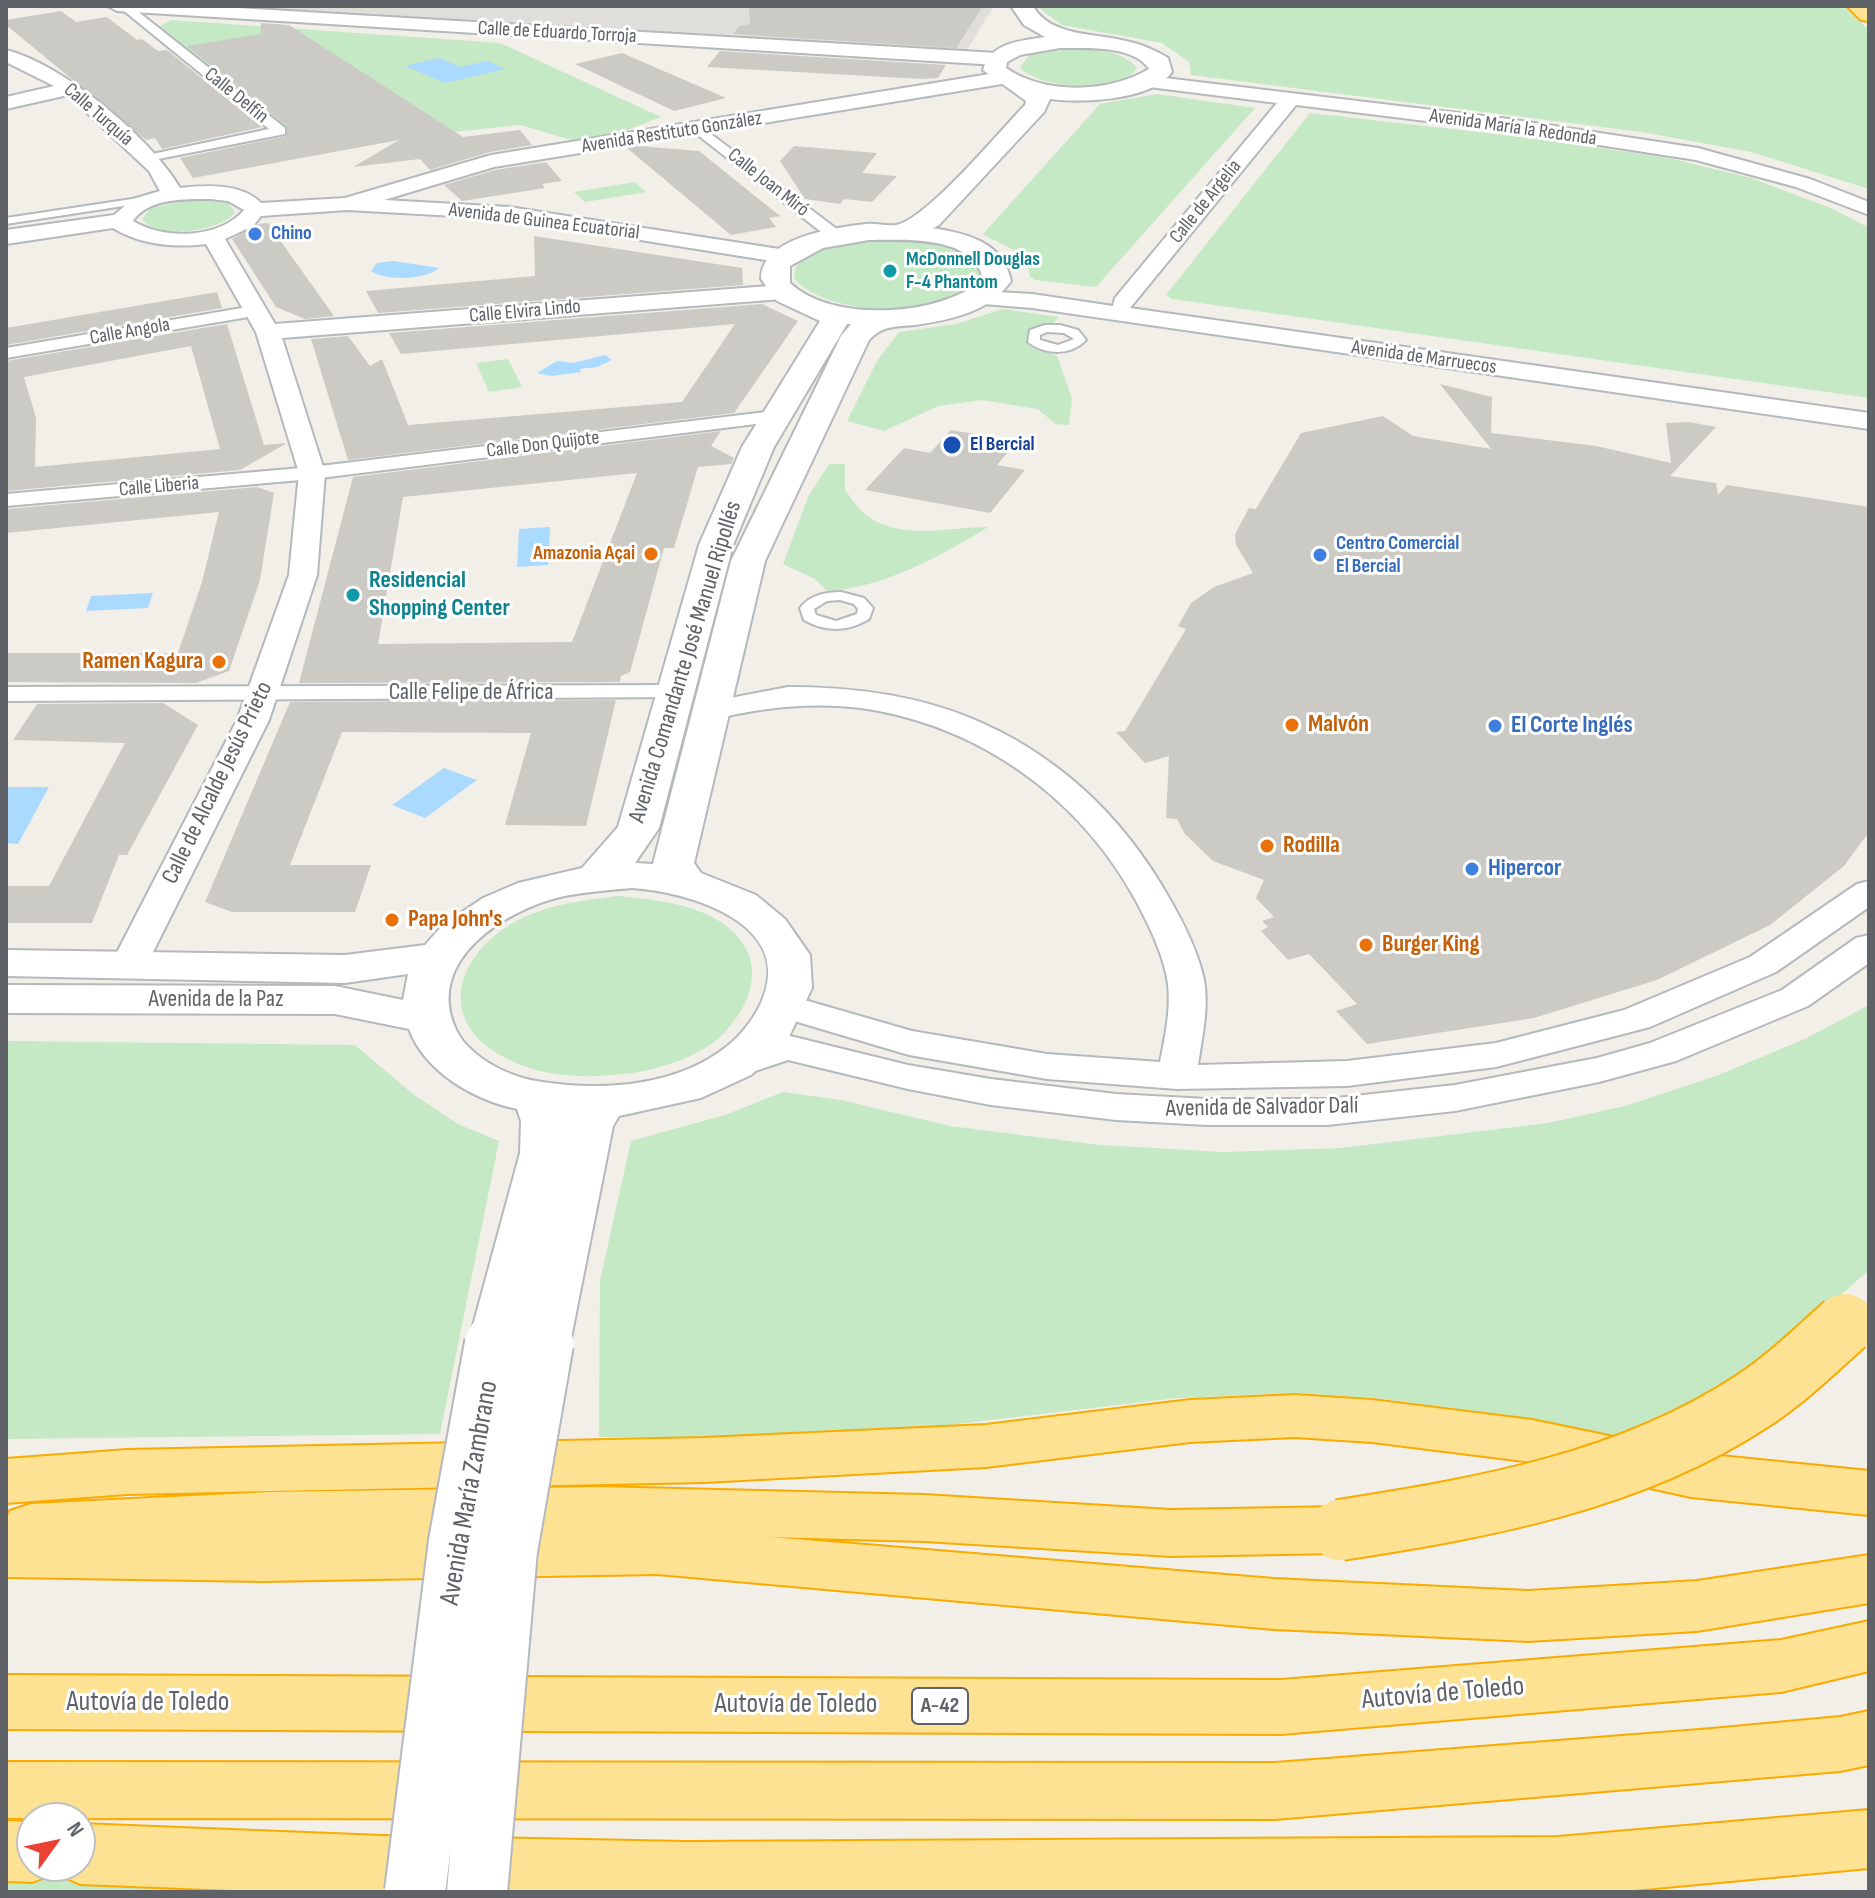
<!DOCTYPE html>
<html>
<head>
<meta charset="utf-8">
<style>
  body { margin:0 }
  #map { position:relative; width:1875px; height:1898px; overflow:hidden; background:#f1efe8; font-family:"Sofia Sans Condensed",sans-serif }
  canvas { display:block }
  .frame { position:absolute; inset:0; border:8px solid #5f6368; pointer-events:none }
  .north { position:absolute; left:16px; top:1802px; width:80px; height:80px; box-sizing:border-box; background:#fff; border:2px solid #bfc1c3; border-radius:50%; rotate:57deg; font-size:22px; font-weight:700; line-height:32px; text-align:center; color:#5f6368 }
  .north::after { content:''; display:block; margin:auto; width:28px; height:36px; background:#ea4335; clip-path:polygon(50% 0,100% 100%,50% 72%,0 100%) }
</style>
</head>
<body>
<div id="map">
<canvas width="1875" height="1898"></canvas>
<div class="frame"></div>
<div class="north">N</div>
</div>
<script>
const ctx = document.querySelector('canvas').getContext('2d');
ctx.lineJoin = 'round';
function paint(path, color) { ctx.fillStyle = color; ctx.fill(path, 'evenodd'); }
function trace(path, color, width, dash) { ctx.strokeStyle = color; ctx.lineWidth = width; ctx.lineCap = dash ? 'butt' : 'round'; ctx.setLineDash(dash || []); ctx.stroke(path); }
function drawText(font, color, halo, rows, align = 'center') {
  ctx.font = font + ' "Sofia Sans Condensed",sans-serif'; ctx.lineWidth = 6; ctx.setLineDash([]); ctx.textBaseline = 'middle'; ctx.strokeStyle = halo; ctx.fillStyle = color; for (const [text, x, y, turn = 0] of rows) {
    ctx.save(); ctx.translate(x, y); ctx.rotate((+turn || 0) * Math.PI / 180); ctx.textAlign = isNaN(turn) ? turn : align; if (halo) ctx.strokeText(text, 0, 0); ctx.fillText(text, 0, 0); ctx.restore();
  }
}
const industrial = new Path2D(`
  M178 6H994L967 50Z`);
const green = new Path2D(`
  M1041 6H1843L1869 30V189L1751 152 1642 132 1191 75 1189 62 1162 43 1062 25 1039 8Z
  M171 20 500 43 661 117 617 134 575 141 520 125 404 137 290 133 158 27Z
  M1074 48C1098 50 1121 50 1137 68 1120 95 1041 89 1020 68L1029 55Z
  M1157 94 1255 108 1096 287 1035 280 1030 277C1027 250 1003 246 983 234L1100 104Z
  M1310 113 1522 137 1669 158 1751 178 1833 209 1869 228V398L1172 299 1166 295Z
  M635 182 646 192 585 202 574 192Z
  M190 199 228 203 235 212C222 232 156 240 142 219L151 208Z
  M888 238C918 240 969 240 981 274 958 323 825 318 794 278L796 266C822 243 854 240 888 238Z
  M1003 309 1059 317 1050 326 1032 330 1026 340 1031 346 1057 356 1072 398 1069 425 1056 424 1037 409 982 400 938 406 884 431 847 421 877 361 899 332 956 324Z
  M508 359 522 387 489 392 476 363Z
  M829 464H845V490C852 499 860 512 870 518 906 540 949 527 988 527 941 556 883 588 827 591L815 579 783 564 808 497Z
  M618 896C646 899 674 901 701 912 761 936 767 987 725 1032 704 1055 662 1069 631 1073 592 1078 549 1079 512 1061 428 1023 457 946 529 915 557 903 587 900 618 896Z
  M1869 1005V1270L1768 1359 1689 1415 1609 1439 1482 1412 1376 1398 1294 1393 1177 1398 915 1429 792 1438 599 1437 600 1281 631 1141 725 1115 783 1092 841 1100 950 1126 1100 1145 1223 1152 1341 1148 1548 1123 1625 1106 1716 1076 1805 1039Z
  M6 1041 355 1045 414 1095 458 1124 499 1141 440 1434 6 1439Z
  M6 1872 359 1876 358 1892H6Z`);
const water = new Path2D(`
  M439 58 461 67 487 61 505 69 445 83 405 66Z
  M393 261 439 268C427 280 384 281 371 271L377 263Z
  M605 355 612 360 597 367 580 369 581 372 551 376 537 373 557 361 573 363Z
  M550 527 548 565 517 567 519 529Z
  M153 593 148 608 86 611 91 596Z
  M444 768 477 780 425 818 392 805Z
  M6 787H49L18 844 6 843Z`);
const building = new Path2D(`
  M749 6H983L956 48 733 34 740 26 750 24Z
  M61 11 76 22 107 17 137 40 142 39 158 51 167 50 262 127 162 149 155 138 146 140 6 25V20Z
  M261 23 289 25 463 137 520 130 532 145 490 152 430 170 420 159 353 167 399 140 193 178 180 158 287 136V126L187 46 261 34Z
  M720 51 946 65 938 78 922 79 707 67Z
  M622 53 726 98 674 111 575 64Z
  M639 146 699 151 780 216 769 218 776 227 731 235 627 148Z
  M794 146 877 153 862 173 897 176 872 202 844 199 840 204 805 199 780 161Z
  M546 162 562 181 542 184 545 188 462 201 444 185 495 170Z
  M268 223 292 257 334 316 305 319 276 307 232 239 258 224Z
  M534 236 742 268 743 285 378 313 366 291 535 276Z
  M217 292 222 308 6 345V328Z
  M762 304 798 321 734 413 348 460 311 339 348 336 370 366 382 359 408 425 682 402 735 324 401 354 389 333Z
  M227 324 264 445 287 443 240 470 6 491V361ZM191 346 220 449 35 467 36 418 24 377Z
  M1440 384 1492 397 1491 433 1596 446 1671 463 1666 423 1689 422 1716 427 1670 476 1716 483 1718 495 1727 485 1869 507V832L1844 866 1770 925 1657 980 1534 1018 1367 1044 1336 1011 1357 1004 1309 954 1288 960 1261 931 1268 927 1262 921 1274 917 1256 898 1264 880 1213 861 1185 834 1177 819 1166 818 1169 756 1145 763 1116 732 1125 731 1186 629 1178 626 1191 603 1214 587 1253 573 1236 545 1235 534 1249 508 1256 509 1301 433 1383 416 1413 436 1491 449Z
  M951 430 1017 441 997 465 1025 470 990 513 865 490 904 448 930 453Z
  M721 431 711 446 734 458 731 464 698 467 674 548H664L630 672 621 676 620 682 299 683 353 477ZM637 473 572 642 378 644 403 497Z
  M257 487 274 493 260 580 229 671 196 683 6 682V653H178L202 582 219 512 6 533V509Z
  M616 700 586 826 505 825 531 733 342 732 290 865H371L355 912H232L205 902 290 702Z
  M163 703 198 725 127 855H119L92 923H6V886H49L125 743 13 740 37 704Z`);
const service = new Path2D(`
  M152 196 157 199 156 201 6 224V218Z
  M1060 325 1078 330 1086 340C1071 356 1045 355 1028 342L1030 330 1045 325ZM1047 332 1064 333 1074 339 1058 345 1040 340V335Z
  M841 592 864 598 873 608 869 619C848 632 825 632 804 620L800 608C810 595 825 592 841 592ZM840 600 854 604 858 609 857 614 836 621 816 615 814 609 827 601Z`);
const pedestrian = new Path2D(`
  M118 6H131L285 128V134L143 162V156L269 129Z
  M699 125 842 233V239H830L694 132 692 129Z
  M254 306 260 307 262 311 260 315 6 358V348Z
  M774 411 780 413 783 417 780 421 312 479 6 506V494L312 467Z
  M677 685 685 687 688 692 685 697 6 701V687Z`);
const minor = new Path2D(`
  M108 6H204L997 53 1006 59 997 65 117 11Z
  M6 50C63 64 151 138 180 188 206 185 241 183 261 203L345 198 491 155 1002 72 1011 78 1002 84 494 167 384 200 509 207 792 251 795 256 792 261 784 263 509 219 347 210 261 216 253 226 225 239 275 324 782 285 790 287 793 292 790 297 782 299 282 338 325 473 317 575 269 720 147 964 142 972 129 975 116 972 111 964 237 720 289 575 299 473 256 332 206 244C174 248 141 245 113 228L6 244V230L114 215 133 199 160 191 149 171 68 95 6 109V97L54 86 6 62ZM210 199 228 201 244 210C219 239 164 240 133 221 148 198 185 199 210 199Z
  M1148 76 1508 119 1698 148 1810 179 1869 202V215L1796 187 1696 160 1508 131 1296 105 1130 308 1869 413V429L1032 308 971 303 967 298 971 293 979 291 1032 294 1113 306 1115 298 1277 103 1141 86 1139 82Z
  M788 687C850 687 910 694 968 717 1055 752 1122 815 1168 896 1183 922 1198 951 1204 980 1209 1008 1202 1037 1198 1065L1347 1061 1496 1043 1624 1010 1750 957 1857 884 1869 881V907L1776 972 1650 1027 1496 1067 1347 1086 1177 1089 1047 1079 909 1055 774 1015 768 1007 774 999 787 995 912 1031 1047 1054 1160 1062C1165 1037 1171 1010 1168 984 1164 955 1149 925 1135 899 1085 808 999 740 897 715 834 699 772 705 710 720L699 718 694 711 699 704 709 702Z
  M1869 935V963L1808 1006 1676 1061 1599 1082 1455 1111 1327 1125H1207L1116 1120 991 1105 908 1089 788 1060 734 1078 720 1075 715 1066 720 1057 786 1035 908 1065 991 1079 1116 1094 1207 1099H1327L1455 1085 1597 1058 1650 1043 1782 990 1856 938Z`);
const tertiary = new Path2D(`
  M1011 6H1033C1050 37 1096 33 1126 41 1141 44 1155 50 1168 58L1172 72C1151 101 1082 103 1050 99L1044 112 939 225 933 228C968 234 1003 242 1011 281 990 312 950 320 915 325 896 327 883 325 869 340L765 561 694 863 701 873 756 895 785 919 810 955 812 988 787 1041 751 1075 701 1098 619 1116 613 1126 570 1343 562 1357 543 1363 524 1357 519 1348 514 1358 495 1364 476 1358 468 1344 520 1153 521 1121 517 1109C474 1100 425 1072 409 1029L335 1014 6 1013V985L335 986 403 1000 408 974 345 983 6 976V950L345 955 425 945 443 925 483 898 518 883 582 868 618 827 699 545 742 447 820 321 777 301 761 279C761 237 834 228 866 224 875 223 886 226 896 225 926 220 1000 131 1025 105L1026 101 983 70C991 42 1020 41 1045 37L1024 25ZM1060 48C1086 48 1134 45 1149 69 1109 93 1045 95 1006 68L1007 62 1020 55ZM869 240C904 240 974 235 983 279 941 317 832 323 790 283V266L823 248ZM847 324H851L841 336 731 561 653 864 635 863 659 828 733 545 774 447ZM632 888C691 892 797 924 761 1003 751 1024 737 1040 718 1053 667 1088 595 1091 536 1081 506 1076 465 1055 454 1025 428 959 504 911 560 897 583 892 608 890 632 888Z`);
const motorway = new Path2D(`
  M1847 6H1869V21L1861 20Z
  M1295 1395 1372 1400 1532 1420 1691 1453 1869 1471V1515L1691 1497 1532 1462 1372 1442 1295 1437 1190 1442 986 1467 705 1482 127 1494 6 1503V1459L127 1450 705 1438 986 1425 1190 1400Z
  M597 1487 924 1495 1171 1510 1340 1507 1361 1514 1369 1530 1361 1546 1340 1553 1171 1556 924 1541 770 1537 1274 1579 1528 1591 1697 1581 1869 1555V1603L1697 1631 1528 1641 1274 1629 657 1574 263 1581 6 1577V1519L10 1511 31 1504 271 1492Z
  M1869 1621V1671L1781 1692 1281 1734 6 1729V1675L1281 1680 1781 1640Z
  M1869 1711V1765L1840 1771 1275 1819 6 1818V1762L1275 1763 1712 1729 1840 1717Z
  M1869 1810V1868L1613 1892H283L80 1884 56 1873 32 1882 6 1881V1821L32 1822V1866H80V1824L382 1836 686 1842 1558 1837Z`);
const tertiaryBridge = new Path2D(`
  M415 1892 459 1542 495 1344
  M477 1892 507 1550 543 1343`);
const motorwayBridgeFar1 = new Path2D(`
  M1843 1326 1847 1323`);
const motorwayBridge = new Path2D(`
  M1340 1530C1482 1508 1629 1482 1751 1402 1785 1380 1815 1351 1845 1324`);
const markers = [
  [255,234,8,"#3f7fe0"],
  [890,271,8,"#0f9aa8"],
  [952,445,10,"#1a4fb4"],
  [651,554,8,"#e8710a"],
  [1320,555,8,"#3f7fe0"],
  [353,595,8,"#0f9aa8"],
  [219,662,8,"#e8710a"],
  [1292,725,8,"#e8710a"],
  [1495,726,8,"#3f7fe0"],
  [1267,846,8,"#e8710a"],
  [1472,869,8,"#3f7fe0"],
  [392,920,8,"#e8710a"],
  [1366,945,8,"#e8710a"]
];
const farStreetnames = [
  ["Calle de Eduardo Torroja",557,33,3],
  ["Calle Delfín",236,96,39],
  ["Calle Turquía",98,115,41],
  ["Avenida María la Redonda",1513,128,8],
  ["Avenida Restituto González",672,133,-9],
  ["Calle Joan Miró",768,183,38],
  ["Calle de Argelia",1206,202,-51],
  ["Avenida de Guinea Ecuatorial",544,222,7],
  ["Calle Elvira Lindo",525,312,-5],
  ["Calle Angola",130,332,-10],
  ["Avenida de Marruecos",1424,358,8],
  ["Calle Don Quijote",543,445,-7],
  ["Calle Liberia",159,487,-5]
];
const farShopnames = [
  ["Chino",271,234],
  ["Centro Comercial",1336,544],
  ["El Bercial",1336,567]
];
const farCulturenames = [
  ["McDonnell Douglas",906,260],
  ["F-4 Phantom",906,283]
];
const farTransitnames = [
  ["El Bercial",970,445]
];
const farFoodnames = [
  ["Amazonia Açai",635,554]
];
const shields = [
  [940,1706,56]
];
const shieldNames = [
  ["A-42",940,1706]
];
const cultureNames = [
  ["Residencial",369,581],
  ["Shopping Center",369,609]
];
const foodNames = [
  ["Ramen Kagura",203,662,"right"],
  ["Malvón",1308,725],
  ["Rodilla",1283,846],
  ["Papa John's",408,920],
  ["Burger King",1382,945]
];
const streetNames = [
  ["Avenida Comandante José Manuel Ripollés",686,662,-73],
  ["Calle Felipe de África",471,693],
  ["Calle de Alcalde Jesús Prieto",218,783,-64],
  ["Avenida de la Paz",216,1000],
  ["Avenida de Salvador Dalí",1262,1108,-1]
];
const shopNames = [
  ["El Corte Inglés",1511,726],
  ["Hipercor",1488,869]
];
const nearStreetnames = [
  ["Avenida María Zambrano",470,1493,-80],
  ["Autovía de Toledo",1443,1694,-5],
  ["Autovía de Toledo",148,1703],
  ["Autovía de Toledo",796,1705]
];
paint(industrial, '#e0deda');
paint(green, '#c5e8c5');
paint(water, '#aadaff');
paint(building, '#cccac5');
trace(service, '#b5b8bc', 4);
trace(pedestrian, '#b5b8bc', 4);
trace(minor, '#b5b8bc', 4);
trace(tertiary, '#b5b8bc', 4);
trace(motorway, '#f9ab00', 4);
paint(service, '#fff');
paint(pedestrian, '#fff');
paint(minor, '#fff');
paint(tertiary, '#fff');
paint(motorway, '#fde293');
trace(tertiaryBridge, '#b5b8bc', 64, []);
trace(motorwayBridgeFar1, '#f9ab00', 51, []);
trace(motorwayBridge, '#f9ab00', 64, []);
trace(tertiaryBridge, '#fff', 60);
trace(motorwayBridgeFar1, '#fde293', 47);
trace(motorwayBridge, '#fde293', 60);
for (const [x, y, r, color] of markers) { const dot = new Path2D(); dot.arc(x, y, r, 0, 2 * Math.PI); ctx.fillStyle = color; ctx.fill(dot); trace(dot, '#fff', 3); }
drawText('20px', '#5f6368', '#fff', farStreetnames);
drawText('bold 20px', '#366cbe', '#fff', farShopnames, 'left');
drawText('bold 20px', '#0d838f', '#fff', farCulturenames, 'left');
drawText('bold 20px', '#164399', '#fff', farTransitnames, 'left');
drawText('bold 20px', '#c56008', '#fff', farFoodnames, 'right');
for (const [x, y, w] of shields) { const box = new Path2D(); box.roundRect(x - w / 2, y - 18, w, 36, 6); ctx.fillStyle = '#fff'; ctx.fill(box); trace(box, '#5f6368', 2); }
drawText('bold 22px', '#5f6368', null, shieldNames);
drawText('bold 24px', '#0d838f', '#fff', cultureNames, 'left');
drawText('bold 24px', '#c56008', '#fff', foodNames, 'left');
drawText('24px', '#5f6368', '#fff', streetNames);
drawText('bold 24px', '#366cbe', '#fff', shopNames, 'left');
drawText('28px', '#5f6368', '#fff', nearStreetnames);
</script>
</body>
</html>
